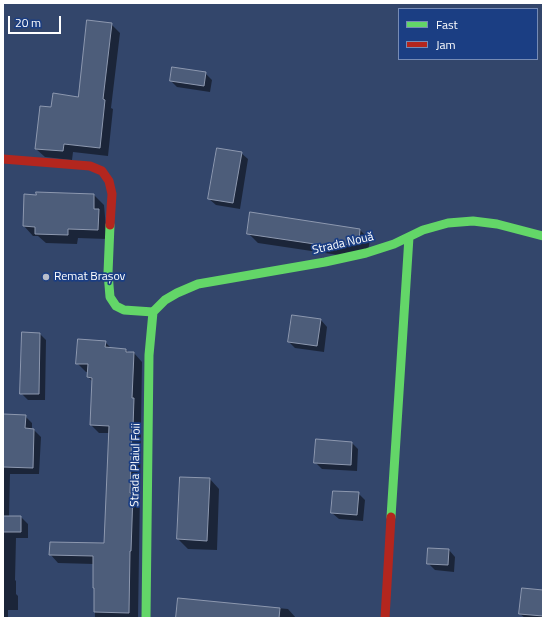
<!DOCTYPE html>
<html>
<head>
<meta charset="utf-8">
<style>
  body { margin:0 }
  #map { position:relative; width:546px; height:621px; overflow:hidden; background:#33466b; font-family:"Titillium Web",sans-serif }
  canvas { display:block }
  .frame { position:absolute; inset:0; border:4px solid #fff; pointer-events:none }
  .legend { position:absolute; left:398px; top:8px; width:140px; height:52px; box-sizing:border-box; background:#1b3e83; border:1px solid #768bb5; margin:0; padding:5px 7px; list-style:none; font-size:12px; color:#fff }
  .legend li { display:flex; align-items:center; gap:8px; height:20px }
  .legend b { width:20px; border:1px solid #768bb5 }
  .scale { position:absolute; left:8px; top:16px; width:53px; height:18px; box-sizing:border-box; border:2px solid #fff; border-top:0; padding-left:5px; font-size:12px; line-height:14px; white-space:nowrap; color:#fff; -webkit-text-stroke:3px #1b3e83; paint-order:stroke }
</style>
</head>
<body>
<div id="map">
<canvas width="546" height="621"></canvas>
<div class="frame"></div>
<ul class="legend">
<li><b style="height:5px;background:#63d668"></b>Fast</li>
<li><b style="height:5px;background:#b3261e"></b>Jam</li>
</ul>
<div class="scale">20 m</div>
</div>
<script>
const ctx = document.querySelector('canvas').getContext('2d');
ctx.lineJoin = 'round';
function paint(path, color) { ctx.fillStyle = color; ctx.fill(path, 'evenodd'); }
function trace(path, color, width, dash) { ctx.strokeStyle = color; ctx.lineWidth = width; ctx.lineCap = dash ? 'butt' : 'round'; ctx.setLineDash(dash || []); ctx.stroke(path); }
function drawText(font, color, halo, rows, align = 'center') {
  ctx.font = font + ' "Titillium Web",sans-serif'; ctx.lineWidth = 3.5; ctx.setLineDash([]); ctx.textBaseline = 'middle'; ctx.strokeStyle = halo; ctx.fillStyle = color; for (const [text, x, y, turn = 0] of rows) {
    ctx.save(); ctx.translate(x, y); ctx.rotate((+turn || 0) * Math.PI / 180); ctx.textAlign = isNaN(turn) ? turn : align; if (halo) ctx.strokeText(text, 0, 0); ctx.fillText(text, 0, 0); ctx.restore();
  }
}
const shadow = new Path2D(`
  M111 24 120 33 111 108 113 109 108 156 73 152 72 160 45 157 36 149 52 108 79 98Z
  M205 73 212 80 210 92 177 87 171 81Z
  M241 153 248 159 240 209 216 205 209 199Z
  M94 195 104 205 107 239 78 238 77 244 46 243 38 236H33L24 226Z
  M360 230 370 240 368 251 345 256 258 243 248 233Z
  M292 316 321 320 327 327 324 352 295 348 289 342Z
  M40 334 46 340 45 400H28L21 393Z
  M105 342 112 349 126 350 130 353H134L142 362 138 618H95L94 564 58 563 50 554 105 544 109 433H99L91 425 92 381 88 377V372H86L78 364Z
  M3 415 25 416 32 423V429L34 430 41 437 39 474H10L9 517H21L28 524V538H16L15 580 16 581V594L18 596V610H8V618H3Z
  M352 443 358 449 357 471 322 469 315 462Z
  M210 479 219 489 217 550 188 549 178 539Z
  M358 493 365 500 363 521 339 519 332 513Z
  M449 550 455 557 454 572 435 570 428 563Z
  M543 591V618H525L520 614Z
  M179 599 288 609 296 618H177Z`);
const building = new Path2D(`
  M87 20 112 23 103 99 105 100 100 148 64 144 63 151 35 149 40 106 51 107 53 93 78 97Z
  M172 67 206 72 204 86 170 81Z
  M217 148 242 152 233 203 208 199Z
  M36 192 94 194V209H99L98 230 68 229V235L35 234V227L23 226 24 194 36 195Z
  M250 212 360 229 359 242 335 247 247 234Z
  M292 315 321 319 317 346 288 342Z
  M22 332 40 333 39 394H20Z
  M78 339 106 341 105 347 126 349V352H134L132 398H134L133 427H132L130 493H133L131 551H130L129 613 94 612V588H93V556L49 555 50 542 104 543 109 426 90 425 92 378 87 377 88 364H76Z
  M3 414 26 415 25 428 34 429 33 468 3 467Z
  M316 439 352 442 351 465 314 463Z
  M180 477 210 478 207 541 177 539Z
  M333 491 359 492 357 515 331 513Z
  M3 516H21V532H3Z
  M428 548 449 549 448 565 427 564Z
  M522 588 543 590V616L519 614Z
  M178 598 280 608 279 618H176Z`);
const fast = new Path2D(`
  M110 225 108 273 110 297 116 306 124 310 153 312
  M153 312 165 300 177 293 198 284 325 262 366 253 394 244 423 230 448 223 473 221 497 224 543 236
  M391 517 409 237
  M146 618 149 355 153 312`);
const jam = new Path2D(`
  M3 159 90 166 102 171 109 181 112 194 110 225
  M385 618 391 517`);
const markers = [
  [46,277,4,"#b8becb"]
];
const streetNames = [
  ["Strada Nouă",343,244,-13],
  ["Strada Plaiul Foii",136,465,-89]
];
const poiNames = [
  ["Remat Brașov",54,277]
];
paint(shadow, '#0007');
paint(building, '#4d5d7a');
trace(building, '#8d98af', 1);
trace(fast, '#63d668', 9);
trace(jam, '#b3261e', 9);
for (const [x, y, r, color] of markers) { const dot = new Path2D(); dot.arc(x, y, r, 0, 2 * Math.PI); ctx.fillStyle = color; ctx.fill(dot); trace(dot, '#1b3e83', 1.5); }
drawText('12px', '#fff', '#1b3e83', streetNames);
drawText('12px', '#fff', '#1b3e83', poiNames, 'left');
</script>
</body>
</html>
